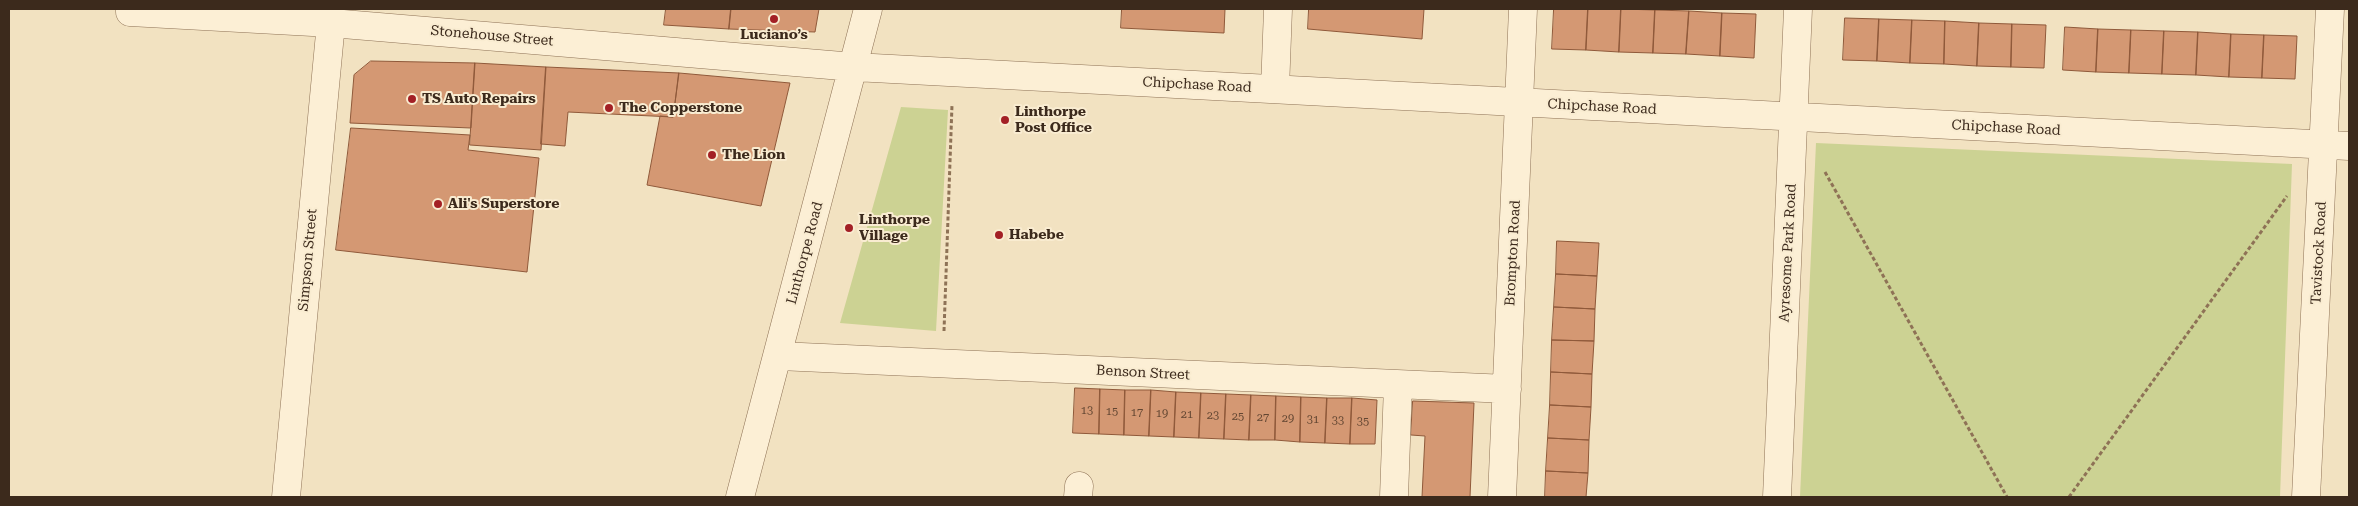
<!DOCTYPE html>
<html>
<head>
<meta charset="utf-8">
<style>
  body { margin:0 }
  #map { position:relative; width:2358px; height:506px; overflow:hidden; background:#f2e2c1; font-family:"Roboto Serif",serif }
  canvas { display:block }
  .frame { position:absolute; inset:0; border:10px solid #3c2a1c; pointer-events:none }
</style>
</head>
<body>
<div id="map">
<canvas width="2358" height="506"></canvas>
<div class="frame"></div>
</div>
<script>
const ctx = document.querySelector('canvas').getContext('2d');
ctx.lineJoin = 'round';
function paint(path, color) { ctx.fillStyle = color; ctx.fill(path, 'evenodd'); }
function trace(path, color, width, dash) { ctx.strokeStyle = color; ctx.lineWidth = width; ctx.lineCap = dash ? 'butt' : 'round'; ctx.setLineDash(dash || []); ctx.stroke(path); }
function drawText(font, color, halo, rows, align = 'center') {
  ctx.font = font + ' "Roboto Serif",serif'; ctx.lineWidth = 4; ctx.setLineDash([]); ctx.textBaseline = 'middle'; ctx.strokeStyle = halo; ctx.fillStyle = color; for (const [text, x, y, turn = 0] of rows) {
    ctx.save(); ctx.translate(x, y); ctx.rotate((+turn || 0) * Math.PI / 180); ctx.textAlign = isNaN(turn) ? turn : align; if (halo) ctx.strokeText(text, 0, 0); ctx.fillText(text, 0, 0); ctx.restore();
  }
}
const green = new Path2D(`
  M901 107 948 110 936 331 840 323Z
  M1816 143 2292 164 2280 497H1800Z`);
const building = new Path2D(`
  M666 9H731L729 29 664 25Z
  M731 9H819L815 32 729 29Z
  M1122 9H1225L1224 33 1121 28Z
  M1309 9H1424L1422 39 1308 29Z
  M1554 9H1588L1586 50 1552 49Z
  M1588 9H1621L1619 52 1586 50Z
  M1621 9 1655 10 1653 53 1619 52Z
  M1655 10 1689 11 1686 54 1653 53Z
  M1689 11 1722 13 1720 56 1686 54Z
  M1722 13 1756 14 1754 58 1720 56Z
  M1845 18 1879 19 1877 61 1843 60Z
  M1879 19 1912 20 1910 63 1877 61Z
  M1912 20 1945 21 1944 64 1910 63Z
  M1945 21 1979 23 1977 66 1944 64Z
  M1979 23 2012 24 2011 67 1977 66Z
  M2012 24 2046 25 2044 68 2011 67Z
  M2065 27 2098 29 2096 72 2063 70Z
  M2098 29 2131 30 2129 73 2096 72Z
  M2131 30 2164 31 2162 74 2129 73Z
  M2164 31 2198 32 2196 75 2162 74Z
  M2198 32 2231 34 2229 77 2196 75Z
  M2231 34 2264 35 2262 78 2229 77Z
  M2264 35 2297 36 2295 79 2262 78Z
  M371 61 475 63 471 128 350 123 354 75Z
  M475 63 546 67 541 150 470 145Z
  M546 67 679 73 673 117 568 112 565 146 541 144Z
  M679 73 790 83 761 206 647 185 660 116 673 117Z
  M351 128 470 135 468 150 539 158 527 272 336 250Z
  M1557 241 1599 243 1597 276 1556 274Z
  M1556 274 1597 276 1595 309 1554 307Z
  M1554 307 1595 309 1594 341 1552 340Z
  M1552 340 1594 341 1592 374 1551 372Z
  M1551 372 1592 374 1591 407 1550 405Z
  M1075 388 1100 389 1099 434 1073 433Z
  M1100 389 1125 390 1124 435 1099 434Z
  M1125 390H1151L1149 436 1124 435Z
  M1151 390 1176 392 1174 437 1149 436Z
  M1176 392 1201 393 1199 438 1174 437Z
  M1201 393 1226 394 1224 439 1199 438Z
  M1226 394 1251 395 1249 440 1224 439Z
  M1251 395 1276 396 1275 440H1249Z
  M1276 396 1301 397 1300 442 1275 440Z
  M1301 397 1327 398 1325 443 1300 442Z
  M1327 398H1352L1350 444 1325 443Z
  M1352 398 1377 400 1375 444H1350Z
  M1413 401 1474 403 1470 497H1422L1425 436 1411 435Z
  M1550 405 1591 407 1589 440 1548 438Z
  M1548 438 1589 440 1588 473 1546 471Z
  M1546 471 1588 473 1586 497H1545Z`);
const path = new Path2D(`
  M1825 172 2007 497
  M944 331 952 105
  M2069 497 2287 196`);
const minor = new Path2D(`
  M130 9V12L331 23 854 67 2349 146
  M1275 89 1278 9
  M779 356 1507 389
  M286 497 331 23
  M740 497 868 9
  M1078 497 1079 486
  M1394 497 1398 385
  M1502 497 1523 9
  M1777 497 1798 9
  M2306 497 2330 9`);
const markers = [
  [774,19,5,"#a32025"],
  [412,99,5,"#a32025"],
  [609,108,5,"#a32025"],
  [1005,120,5,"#a32025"],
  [712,155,5,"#a32025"],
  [438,204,5,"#a32025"],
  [849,228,5,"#a32025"],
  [999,235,5,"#a32025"]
];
const numberNames = [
  ["13",1087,411],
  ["15",1112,412],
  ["17",1137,413],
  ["19",1162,414],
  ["21",1187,415],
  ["23",1213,416],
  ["25",1238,417],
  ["27",1263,418],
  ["29",1288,419],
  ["31",1313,420],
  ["33",1338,421],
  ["35",1363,422]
];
const poiNames = [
  ["Luciano’s",774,35,"center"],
  ["TS Auto Repairs",422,99],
  ["The Copperstone",619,108],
  ["Linthorpe",1015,112],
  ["Post Office",1015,128],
  ["The Lion",722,155],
  ["Ali's Superstore",448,204],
  ["Linthorpe",859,220],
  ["Village",859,236],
  ["Habebe",1009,235]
];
const streetNames = [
  ["Stonehouse Street",492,36,5],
  ["Chipchase Road",1197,85,3],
  ["Chipchase Road",1602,107,3],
  ["Chipchase Road",2006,128,3],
  ["Linthorpe Road",805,253,-75],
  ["Brompton Road",1513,253,-87],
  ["Ayresome Park Road",1788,253,-87],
  ["Tavistock Road",2319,253,-87],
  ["Simpson Street",308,260,-85],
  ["Benson Street",1143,373,3]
];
paint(green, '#ccd293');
paint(building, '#d49873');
trace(building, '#8f593a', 1);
trace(minor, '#8e7256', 29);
trace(path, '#8e7256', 3, [4, 2.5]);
trace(minor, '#fcefd5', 28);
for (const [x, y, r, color] of markers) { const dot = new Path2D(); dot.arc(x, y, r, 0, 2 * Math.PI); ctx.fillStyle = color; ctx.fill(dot); trace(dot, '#f9ecd1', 2); }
drawText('11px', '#624632', null, numberNames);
drawText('bold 14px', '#3c2a1c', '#f9ecd1', poiNames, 'left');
drawText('14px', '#3c2a1c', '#f9ecd1', streetNames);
</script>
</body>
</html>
